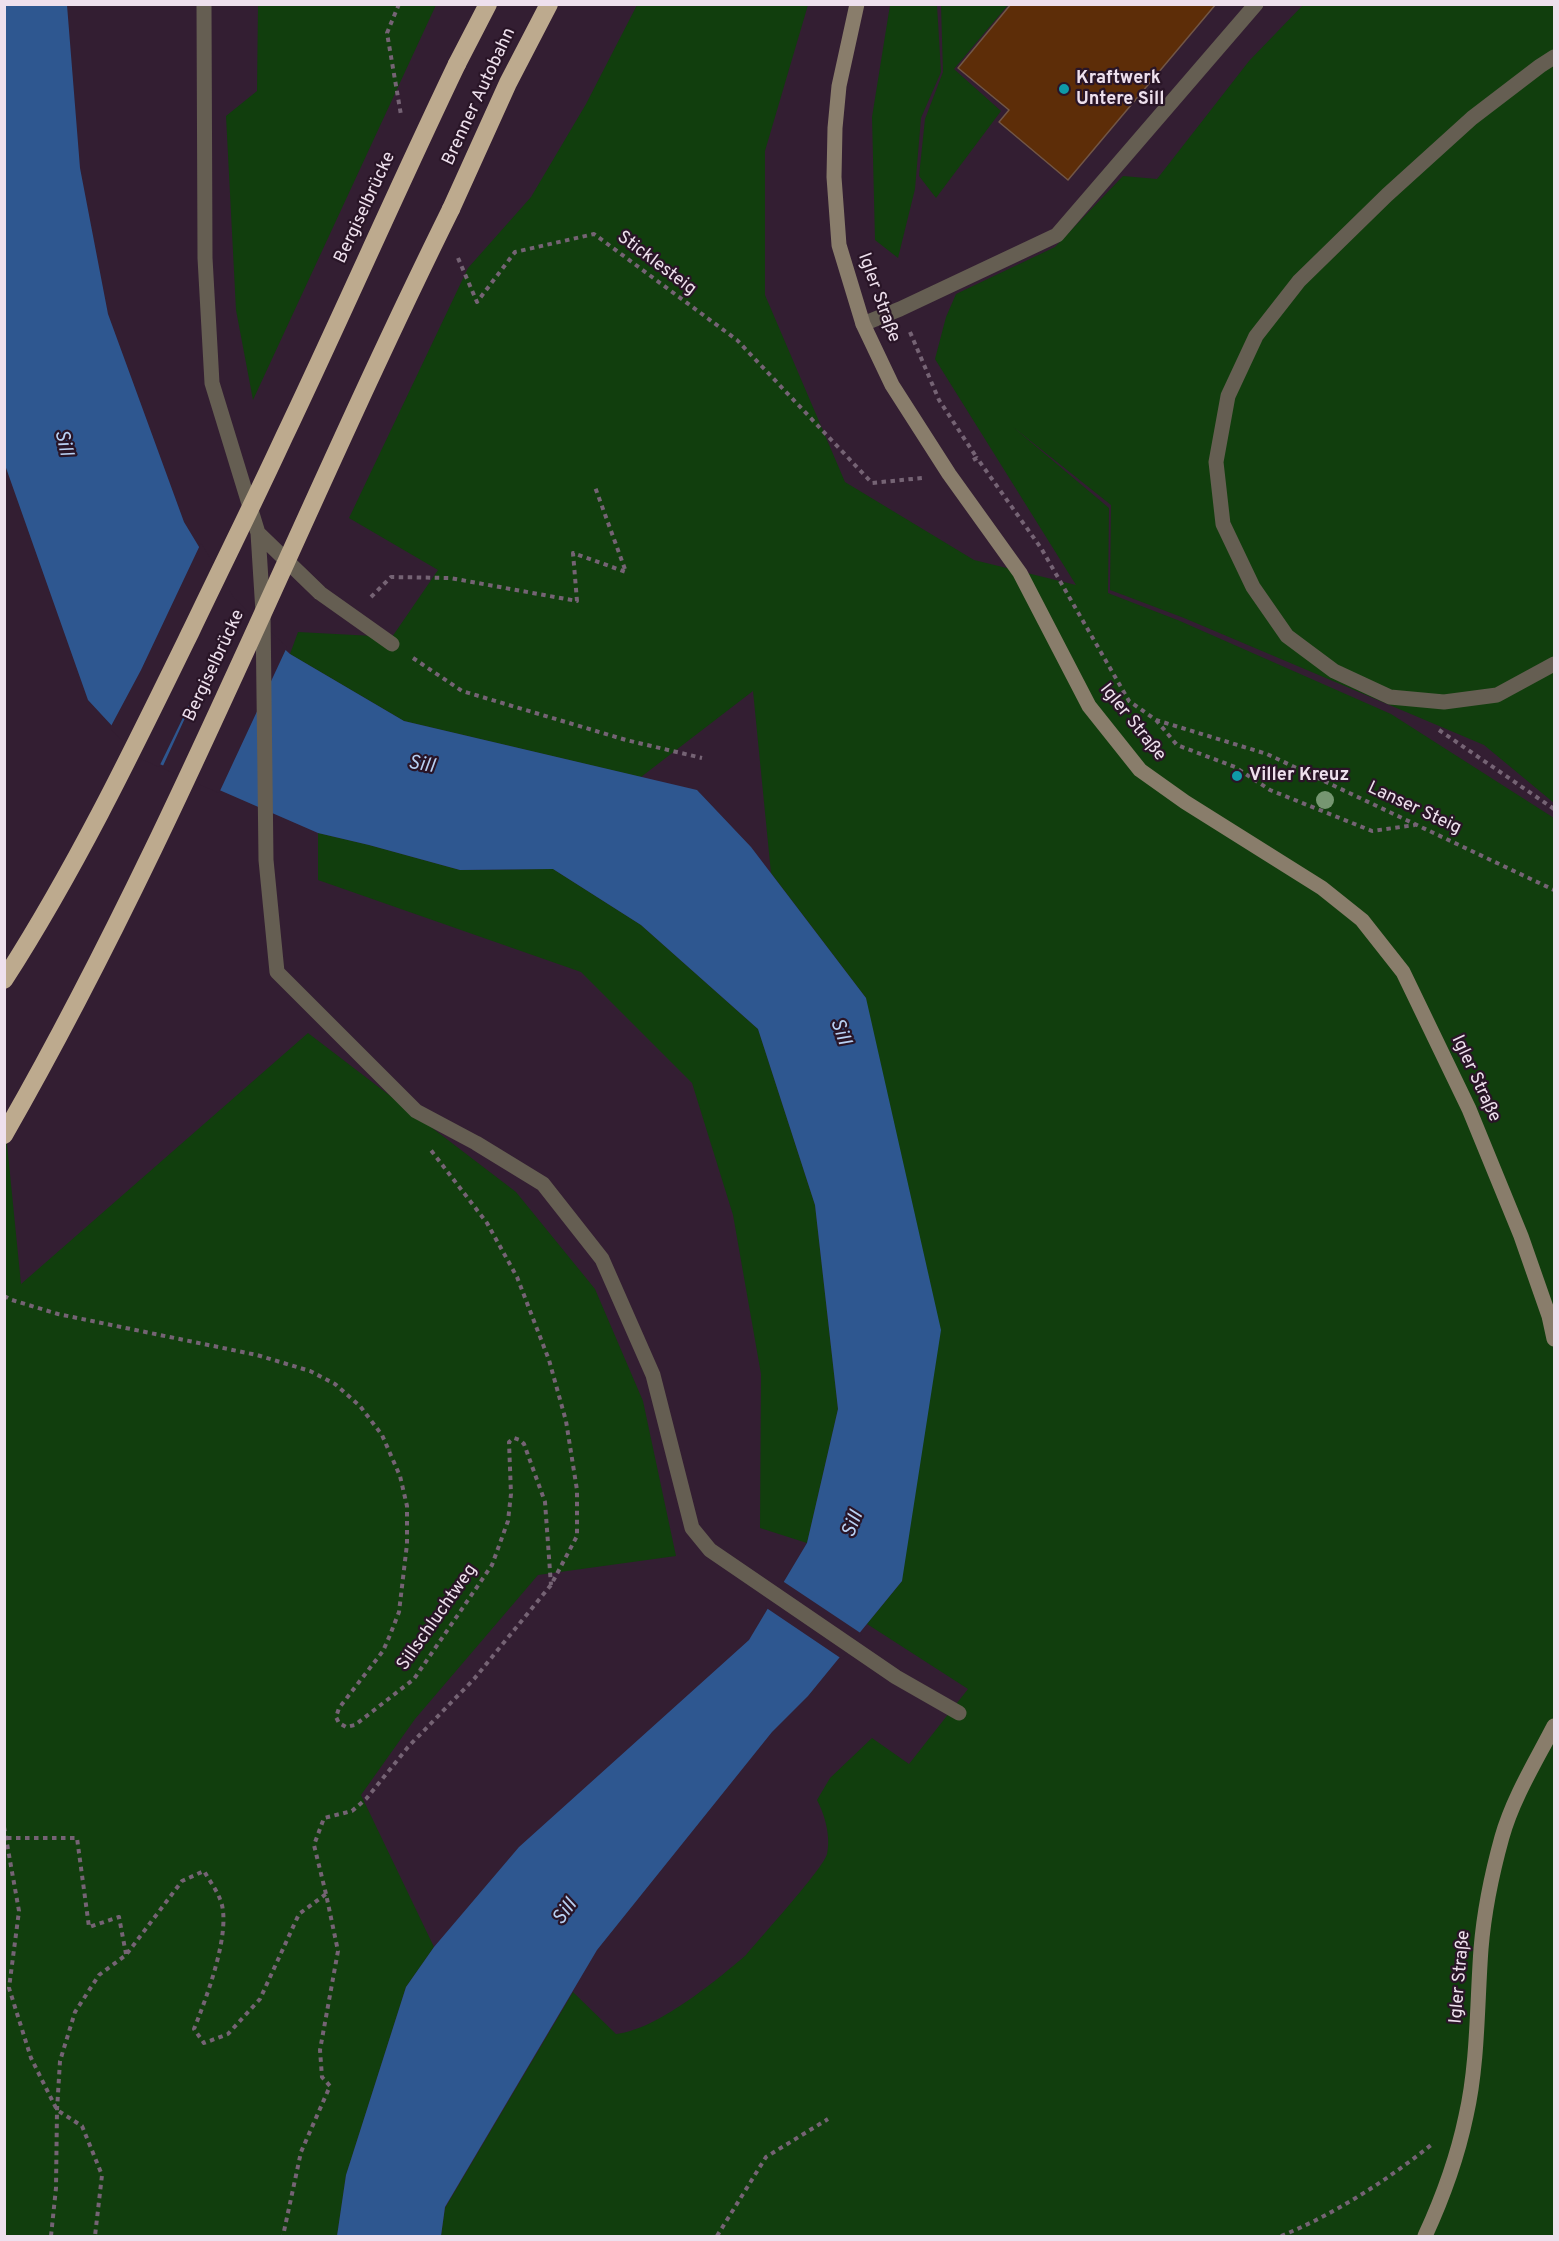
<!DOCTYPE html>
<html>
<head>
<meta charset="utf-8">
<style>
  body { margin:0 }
  #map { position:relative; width:1559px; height:2241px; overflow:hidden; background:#331e32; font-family:Overpass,sans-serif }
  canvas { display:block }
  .frame { position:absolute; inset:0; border:6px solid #eee0ed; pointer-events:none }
</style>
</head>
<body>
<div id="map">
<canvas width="1559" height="2241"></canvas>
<div class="frame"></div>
</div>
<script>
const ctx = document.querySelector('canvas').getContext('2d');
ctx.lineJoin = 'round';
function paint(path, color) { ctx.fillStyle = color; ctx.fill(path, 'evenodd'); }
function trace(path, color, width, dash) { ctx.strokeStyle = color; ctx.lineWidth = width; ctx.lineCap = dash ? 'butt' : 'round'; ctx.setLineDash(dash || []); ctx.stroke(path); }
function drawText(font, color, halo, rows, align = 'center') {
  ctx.font = font + ' Overpass,sans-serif'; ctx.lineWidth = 4.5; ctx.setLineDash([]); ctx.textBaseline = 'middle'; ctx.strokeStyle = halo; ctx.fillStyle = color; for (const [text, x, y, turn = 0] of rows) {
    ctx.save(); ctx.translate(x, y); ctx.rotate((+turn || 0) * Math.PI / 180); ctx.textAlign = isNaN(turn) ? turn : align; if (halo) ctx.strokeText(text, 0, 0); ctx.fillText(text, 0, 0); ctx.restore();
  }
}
const green = new Path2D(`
  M258 5H436L253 400 236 310 226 116 257 91Z
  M637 5H808L765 151V295L845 482 974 560 1076 585 935 359 946 317 956 294 1055 247 1123 176 1157 179 1249 61 1303 5H1554V803L1484 745 1184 618 1110 590 1111 505 1013 427 1109 508 1108 593 1180 621 1391 714 1554 818V2236H441L445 2208 573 1992 616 2034C656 2030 716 1981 746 1955 760 1938 823 1869 827 1854 831 1837 825 1815 817 1800L830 1778 872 1738 909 1764 968 1689 867 1624 902 1581 866 998 771 873 753 691 641 777 404 721 290 654 298 632 392 637 438 570 349 518 468 268 531 197 586 104Z
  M890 5H937L941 72 921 118 915 189 898 258 875 240 872 117Z
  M941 5H1008L954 69 1001 111 936 198 919 176 925 119 943 72Z
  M318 833 369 845 460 870 553 869 641 925 758 1029 815 1205 838 1409 807 1543 760 1528 761 1374 733 1215 692 1083 581 972 318 880Z
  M308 1033 516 1192 595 1289 643 1401 676 1556 538 1575 415 1719 361 1795 434 1947 406 1987 346 2175 337 2236H5L4 1114 21 1284Z`);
const water = new Path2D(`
  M4 5H67L80 168 108 314 184 522 231 600 290 654 404 721 697 790 751 847 866 998 941 1330 902 1581 808 1696 772 1732 597 1950 445 2207 441 2236H337L346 2175 406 1987 434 1947 519 1847 749 1640 807 1543 838 1409 815 1205 758 1029 641 925 553 869 460 870 369 845 318 833 139 755 88 700 5 465Z`);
const pier = new Path2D(`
  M201 543 234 598 287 647 219 793 162 768 226 629 159 767 137 757 110 728 141 670Z
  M781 1580 862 1634 842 1659 765 1607Z`);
const building = new Path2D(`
  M1011 4H1216L1068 180 999 122 1009 110 958 68Z`);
const path = new Path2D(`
  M399 4 387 33 401 115
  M458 258 477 302 515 252 594 234 737 340 872 483 922 478
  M910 332 939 400 977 458
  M973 460 977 458 1041 548 1129 701 1156 720 1267 754 1554 890
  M371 597 391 577 450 578 577 601 573 553 626 572 595 487
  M413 658 462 691 626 740 702 758
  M1156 720 1177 745 1235 767 1270 790 1372 831 1415 825
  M1439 730 1554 809
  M4 1296 12 1300 58 1314 257 1355 310 1371 335 1384 360 1406 382 1435 400 1476 407 1506V1544L399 1612 390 1635 383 1651 339 1708 336 1717 339 1723 346 1727 355 1725 414 1679 492 1565 508 1521 511 1494 509 1442 514 1438 520 1440 524 1444 545 1502 551 1585
  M4 1827 19 1911 9 1988 31 2058 57 2110 82 2126 102 2175 95 2236
  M7 1838H77L89 1927 119 1917 126 1954
  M326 1894 314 1845 324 1818 352 1811 366 1799 408 1747 474 1679 551 1585 577 1536V1490L566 1421 549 1360 517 1277 487 1223 430 1149
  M51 2236 56 2188 57 2110 60 2061 75 2012 99 1975 126 1955 182 1881 204 1871C209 1880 216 1889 220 1899 233 1929 206 1999 194 2029L204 2043 228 2034 260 1999 299 1914 326 1894 338 1951 320 2050 322 2077 330 2086 301 2152 283 2236
  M717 2236 766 2157 828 2119
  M1281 2236C1335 2214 1386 2181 1431 2145`);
const service = new Path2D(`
  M204 4 205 258 212 383 258 533 263 612 266 860 277 972 416 1111 476 1143 543 1184 602 1259 653 1375 692 1528 710 1550 896 1677 959 1713
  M1554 57 1540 66 1472 118 1387 195 1299 281 1256 336 1228 396 1216 462 1223 524 1253 587 1287 636 1334 671 1390 697 1444 702 1497 695 1554 664
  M863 324 900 309 1057 235 1256 4
  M258 533 320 593 392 644`);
const secondary = new Path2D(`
  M857 4 839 86 835 128 834 177 839 245 863 324 892 385 949 474 1020 573 1089 706 1140 770 1185 802 1322 888 1362 920 1403 972 1469 1109 1521 1236 1549 1316 1554 1339
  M1425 2236C1443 2197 1457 2159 1466 2116 1478 2064 1477 2003 1481 1949 1484 1912 1492 1873 1502 1837 1513 1798 1536 1761 1554 1726`);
const motorway = new Path2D(`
  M457 64 488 4
  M451 209 508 83 549 4`);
const motorwayBridge = new Path2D(`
  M4 980C76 868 133 750 191 631 222 566 254 502 284 437 343 313 398 187 457 64
  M4 1135C175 837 299 516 451 209`);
const trees = [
  [1325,800]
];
const markers = [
  [1064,89,6,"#0f9aa8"],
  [1237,776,6,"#0f9aa8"]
];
const poiNames = [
  ["Kraftwerk",1076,79],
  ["Untere Sill",1076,100],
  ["Viller Kreuz",1249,776]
];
const streetNames = [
  ["Brenner Autobahn",480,97,-65],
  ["Bergiselbrücke",366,208,-65],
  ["Sticklesteig",656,264,37],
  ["Igler Straße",878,298,70],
  ["Bergiselbrücke",215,666,-65],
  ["Igler Straße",1132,723,51],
  ["Lanser Steig",1414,809,25],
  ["Igler Straße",1475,1079,65],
  ["Sillschluchtweg",438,1618,-55],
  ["Igler Straße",1461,1977,-85]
];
const waterNames = [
  ["Sill",62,443,77],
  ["Sill",421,766,10],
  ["Sill",839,1032,70],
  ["Sill",854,1525,-68],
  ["Sill",566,1913,-53]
];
paint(green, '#113e0d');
paint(water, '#2e5790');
paint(pier, '#331e32');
paint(building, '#5d2d08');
trace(building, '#725646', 1.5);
trace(path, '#756374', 4, [4.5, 4.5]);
trace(service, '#655e52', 15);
trace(secondary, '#897d6b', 15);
trace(motorway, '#bdaa8e', 18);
trace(motorwayBridge, '#bdaa8e', 18);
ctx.fillStyle = '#769671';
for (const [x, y] of trees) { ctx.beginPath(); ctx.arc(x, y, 9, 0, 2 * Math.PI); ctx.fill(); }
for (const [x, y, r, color] of markers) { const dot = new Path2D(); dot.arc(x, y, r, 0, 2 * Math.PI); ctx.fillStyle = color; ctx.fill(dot); trace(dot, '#291527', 2); }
drawText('bold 18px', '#eee0ed', '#291527', poiNames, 'left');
drawText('18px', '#eee0ed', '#291527', streetNames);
drawText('italic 20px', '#b9d1f3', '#291527', waterNames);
</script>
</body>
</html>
